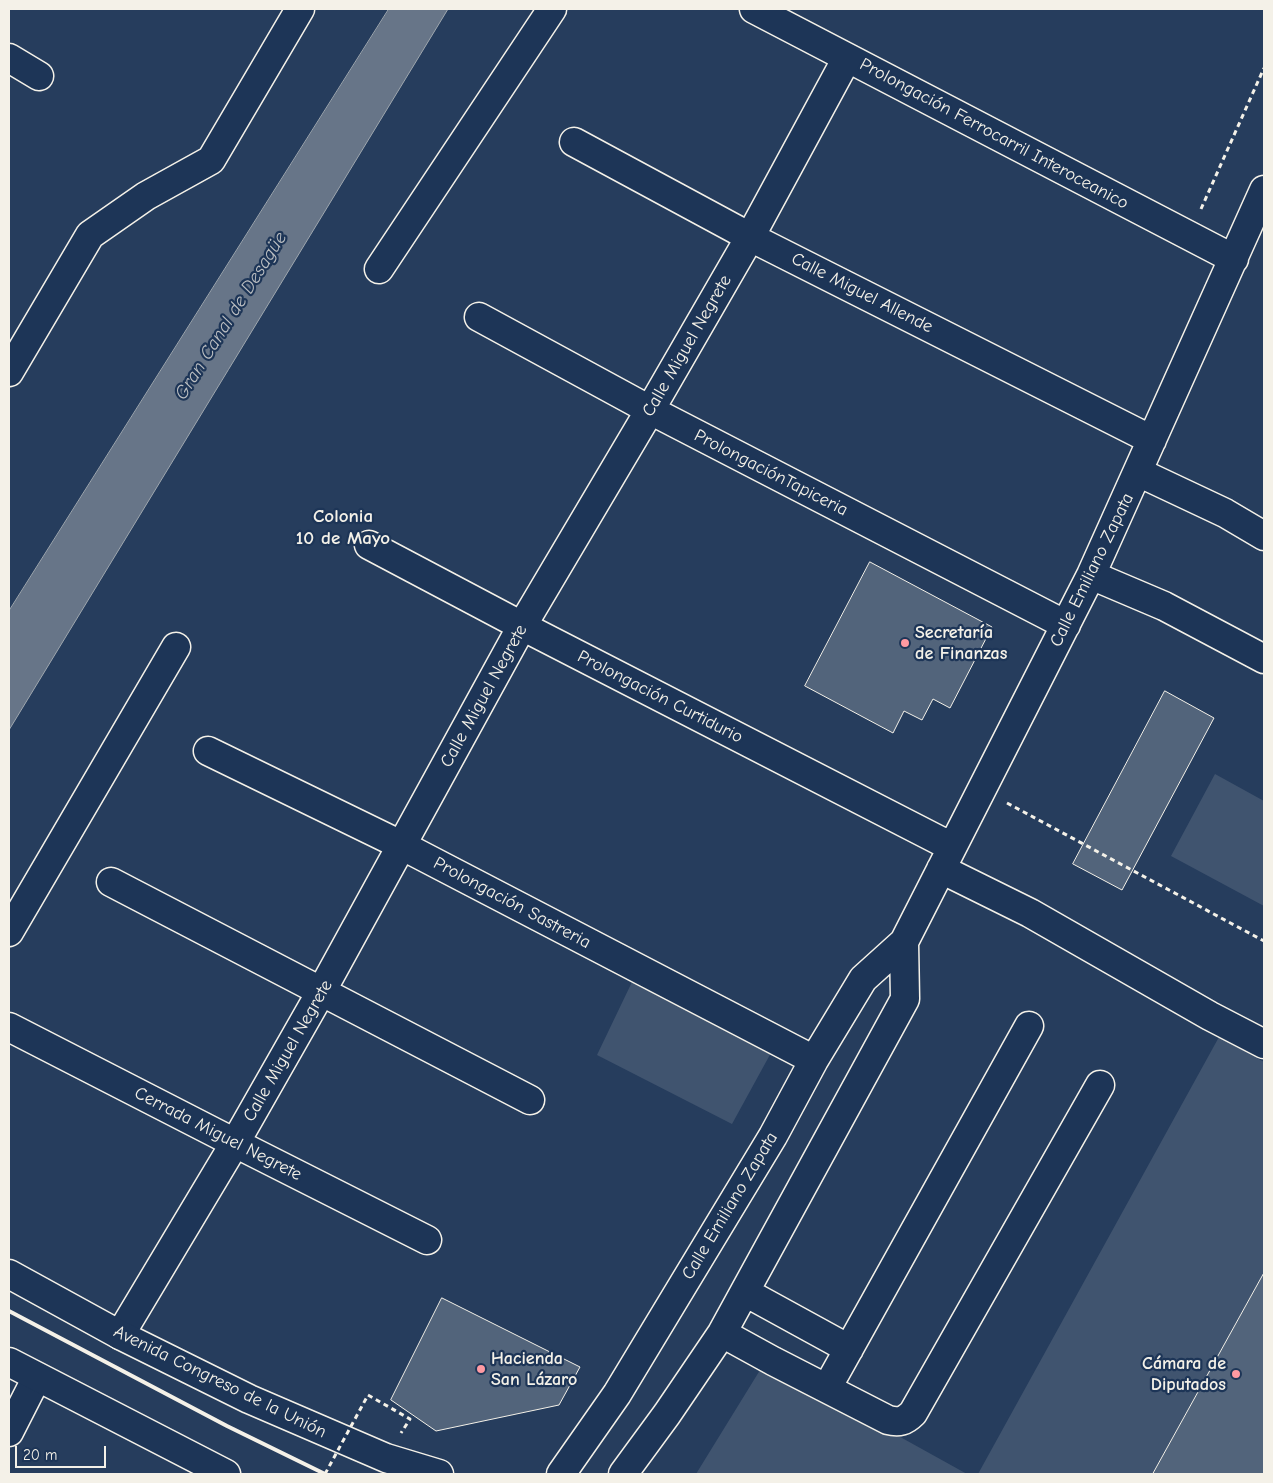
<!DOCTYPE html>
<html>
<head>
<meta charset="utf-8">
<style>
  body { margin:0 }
  #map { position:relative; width:1273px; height:1483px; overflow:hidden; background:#263d5d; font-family:"Comic Neue",sans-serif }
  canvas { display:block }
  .frame { position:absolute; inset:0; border:10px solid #f4f1e8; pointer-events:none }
  .scale { position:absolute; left:15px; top:1446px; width:91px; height:22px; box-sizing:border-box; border:2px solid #f4f1e8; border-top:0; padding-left:6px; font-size:15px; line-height:18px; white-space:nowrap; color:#f4f1e8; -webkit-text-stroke:4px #1d3557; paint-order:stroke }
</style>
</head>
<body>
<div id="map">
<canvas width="1273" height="1483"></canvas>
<div class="frame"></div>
<div class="scale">20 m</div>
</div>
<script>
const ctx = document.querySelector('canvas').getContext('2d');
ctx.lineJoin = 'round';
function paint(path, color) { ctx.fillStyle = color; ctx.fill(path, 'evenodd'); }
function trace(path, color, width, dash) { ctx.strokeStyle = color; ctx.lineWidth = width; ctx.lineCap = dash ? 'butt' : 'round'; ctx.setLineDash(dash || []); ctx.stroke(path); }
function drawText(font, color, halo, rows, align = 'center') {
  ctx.font = font + ' "Comic Neue",sans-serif'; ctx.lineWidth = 4.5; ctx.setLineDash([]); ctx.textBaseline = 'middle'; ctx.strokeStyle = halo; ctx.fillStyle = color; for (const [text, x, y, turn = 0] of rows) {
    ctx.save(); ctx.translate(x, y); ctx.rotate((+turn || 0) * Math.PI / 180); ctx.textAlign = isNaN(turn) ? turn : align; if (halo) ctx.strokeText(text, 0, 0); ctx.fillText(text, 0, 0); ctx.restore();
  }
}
const green = new Path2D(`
  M1215 774 1264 801V906L1171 856Z
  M632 982 772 1051 732 1124 597 1055Z
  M1219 1037 1264 1062V1273L1153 1474H978Z
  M765 1362 967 1474H696Z`);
const water = new Path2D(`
  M389 9H448L9 730V611Z`);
const building = new Path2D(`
  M870 562 992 627 950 708 933 699 922 720 904 711 893 733 805 686Z
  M1165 691 1214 718 1122 890 1073 864Z
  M1264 1273V1474H1153Z
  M442 1298 580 1367 559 1405 436 1431 391 1400Z`);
const path = new Path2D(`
  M1201 209 1264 68
  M1007 803 1264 941
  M368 1395 410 1419 401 1433`);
const minor = new Path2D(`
  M754 9 1234 259
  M9 58 39 76
  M574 142 750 237 1152 440
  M379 269 552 9
  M479 317 650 410 1066 625
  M9 372 90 235 146 196 211 160 300 9
  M1138 472 1225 513 1264 536
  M369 545 522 626 952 847
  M1091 575 1164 606 1264 659
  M208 751 401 845 814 1060
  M941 869 1030 913 1210 1016 1264 1044
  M111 882 530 1100
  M9 932 176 647
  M9 1027 235 1143 427 1240
  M745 1292 849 1349
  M722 1333 773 1361 888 1420C899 1423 905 1421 913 1413L1100 1085
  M120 1335 235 1143 321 992 522 626 650 410 750 237 847 58
  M827 1388 1029 1026
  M9 1432 37 1377
  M561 1474 617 1394 773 1136 814 1060 863 979 904 942 1091 575 1264 190
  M623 1474 667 1414 722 1333 905 999 904 942`);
const major = new Path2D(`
  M9 1274 120 1335 249 1399 386 1458 439 1474
  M9 1362 226 1474`);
const rail = new Path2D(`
  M9 1311 227 1426 325 1474`);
const pathBridge = new Path2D(`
  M325 1474 368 1395`);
const markers = [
  [905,643,5,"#ff9aa2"],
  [481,1369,5,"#ff9aa2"],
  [1236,1374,5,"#ff9aa2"]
];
const streetNames = [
  ["Prolongación Ferrocarril Interoceanico",994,134,28],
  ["Calle Miguel Allende",862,293,27],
  ["Calle Miguel Negrete",687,346,-60],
  ["ProlongaciónTapiceria",771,473,27],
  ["Calle Emiliano Zapata",1092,570,-64],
  ["Calle Miguel Negrete",484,696,-61],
  ["Prolongación Curtidurio",660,697,27],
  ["Prolongación Sastreria",512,903,28],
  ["Calle Miguel Negrete",288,1051,-60],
  ["Cerrada Miguel Negrete",218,1134,27],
  ["Calle Emiliano Zapata",730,1206,-59],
  ["Avenida Congreso de la Unión",220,1382,26]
];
const poiNames = [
  ["Secretaría",915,633],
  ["de Finanzas",915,654],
  ["Hacienda",491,1359],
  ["San Lázaro",491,1380],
  ["Cámara de",1226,1364,"right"],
  ["Diputados",1226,1385,"right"]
];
const waterNames = [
  ["Gran Canal de Desagüe",231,316,-58]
];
const neighbourhoodNames = [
  ["Colonia",343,517],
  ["10 de Mayo",343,539]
];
paint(green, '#40546f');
paint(water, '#677588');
trace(water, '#9fa7ae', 1);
paint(building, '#52647b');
trace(building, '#f4f1e8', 1);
trace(minor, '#f4f1e8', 31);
trace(major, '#f4f1e8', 31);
trace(path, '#f4f1e8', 3, [5, 4]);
trace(minor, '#1d3557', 28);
trace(major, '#1d3557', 28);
trace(rail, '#f4f1e8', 4);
trace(pathBridge, '#f4f1e8', 3, [5, 4]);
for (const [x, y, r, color] of markers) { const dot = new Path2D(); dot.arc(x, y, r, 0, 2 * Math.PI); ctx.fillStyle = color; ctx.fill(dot); trace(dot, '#1d3557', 2); }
drawText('18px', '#f4f1e8', '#1d3557', streetNames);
drawText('bold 18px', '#f4f1e8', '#1d3557', poiNames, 'left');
drawText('italic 19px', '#bcbfc2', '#1d3557', waterNames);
drawText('bold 19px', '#f4f1e8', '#1d3557', neighbourhoodNames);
</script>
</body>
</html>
